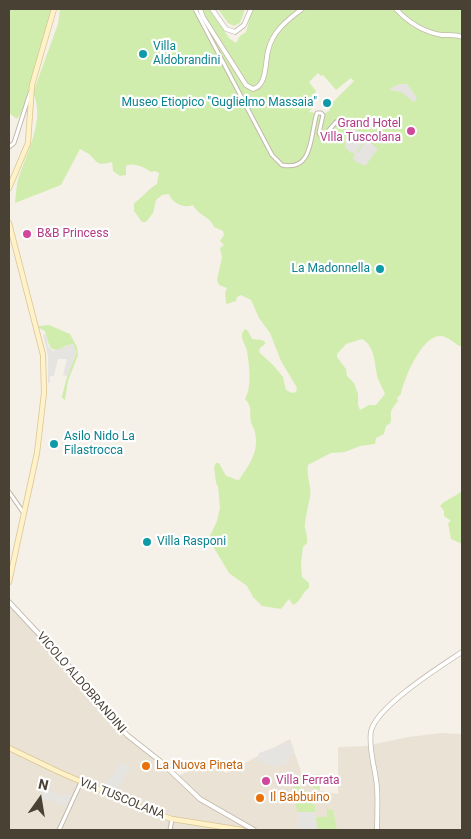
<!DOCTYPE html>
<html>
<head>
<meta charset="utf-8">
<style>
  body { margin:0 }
  #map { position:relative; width:471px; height:839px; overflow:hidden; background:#f5f1e8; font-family:Roboto,sans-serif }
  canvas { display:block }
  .frame { position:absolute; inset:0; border:10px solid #4a4135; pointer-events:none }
  .north { position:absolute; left:15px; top:774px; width:50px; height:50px; -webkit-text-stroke:4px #fff; paint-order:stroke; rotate:13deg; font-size:14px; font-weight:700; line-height:20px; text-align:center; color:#4a4135 }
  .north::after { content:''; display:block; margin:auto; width:18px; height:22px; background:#4a4135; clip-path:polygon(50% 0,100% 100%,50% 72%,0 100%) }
</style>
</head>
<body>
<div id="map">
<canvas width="471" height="839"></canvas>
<div class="frame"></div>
<div class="north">N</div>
</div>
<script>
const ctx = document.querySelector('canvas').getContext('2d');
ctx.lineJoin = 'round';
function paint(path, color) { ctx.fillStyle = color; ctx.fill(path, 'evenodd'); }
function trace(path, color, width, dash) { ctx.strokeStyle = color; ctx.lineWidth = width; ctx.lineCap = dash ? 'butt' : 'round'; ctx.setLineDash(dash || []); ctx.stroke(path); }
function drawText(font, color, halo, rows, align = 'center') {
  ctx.font = font + ' Roboto,sans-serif'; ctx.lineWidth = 4.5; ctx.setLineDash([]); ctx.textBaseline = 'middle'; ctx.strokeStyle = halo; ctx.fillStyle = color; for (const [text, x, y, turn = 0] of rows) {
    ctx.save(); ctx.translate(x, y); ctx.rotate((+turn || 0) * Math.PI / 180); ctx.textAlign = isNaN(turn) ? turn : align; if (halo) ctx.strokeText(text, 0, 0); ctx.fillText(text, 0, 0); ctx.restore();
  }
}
const residential = new Path2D(`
  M9 603 123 734 156 759 174 778 212 760 226 773 290 739 304 780 316 790 338 794V747L366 746 408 737 441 733 462 734V830H9Z`);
const green = new Path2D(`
  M9 9H52L49 27 21 113 17 119 9 113Z
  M60 9H192L216 49 203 19V9H209L229 38 236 43 240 36 246 32 252 9H462V347C456 345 451 339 445 337 424 328 404 379 401 394L397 398 398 401C395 405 392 408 391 412 390 419 394 422 386 426L384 434 376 438 375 444 360 446 345 452 331 453 308 465C306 476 312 487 310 497 309 502 304 525 305 528 306 534 308 537 307 543L303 547 301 563 302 577 309 583V588C302 592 301 602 293 605L289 599 281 609 262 606 253 597 247 586 229 573 214 548 210 536 217 521 220 508 218 486 216 483 214 467 216 463H219L226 476C231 476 233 480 239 480 249 465 261 450 254 429 253 426 251 424 251 422 249 413 253 407 245 399 246 396 247 394 248 392 251 379 249 364 247 351 245 343 238 336 245 329L248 331 252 339 262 340 265 342V344L260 348 259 352 274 366 283 377 286 390 292 393 296 392 297 388 281 361 270 333 259 318 251 300 241 295 237 297 236 301 227 304 226 303 225 293 227 288 219 285 217 280 222 257 220 248 224 245 220 241 224 235 223 231 214 227C210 216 197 215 193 205 184 209 172 203 169 194L162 195 156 200 153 213 146 222H142L134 211V203C143 197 148 189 157 184L159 173 155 171 151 172C144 167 133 162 126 166V175L120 176 113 171 112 162C99 165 99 165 91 156 89 153 83 151 80 149L61 185 15 203C16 196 16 187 18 180 26 154 46 119 33 93L58 24ZM318 73 321 76 323 75 336 90 351 78 354 81 329 106 330 110 324 114 309 112 312 108 311 100 316 91 309 82ZM362 339C376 346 374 366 378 379 380 384 383 389 385 394L376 405H369L360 410 358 405V394L354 383 347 376 346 369 337 357V354L346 344Z
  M218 9H245L240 23 234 26 228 23Z
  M49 325 70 334 77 347 78 355 68 381 65 400 62 398V396L69 369 74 359 76 352 73 344 63 347 70 355H69C52 345 51 357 45 331L39 328V326Z
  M462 491V544L451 539 448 523 451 521 444 516V511L440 506C446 499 455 497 462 491Z
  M320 774V790L315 789 304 780 298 786 309 794 312 804 315 805V812H297L292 778Z
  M327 809 333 810 337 830 317 829 316 817H327Z`);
const parking = new Path2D(`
  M400 84H407L417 98 414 102 401 92 390 90 391 88Z
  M353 127 365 138 357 152 358 153 366 139 378 149 365 166 353 160 355 153H351L345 147V137Z
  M46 334 48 346 53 351 73 344 76 352 68 376 63 375 67 359H58L54 376H50V383H48V356L43 335Z
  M289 742 294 754 288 755 290 762 276 767 259 762 257 760 259 753Z
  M121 762 131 768 116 790 105 785Z
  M44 788 62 796 72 793 66 807 45 799 43 800 38 799Z
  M297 812H315L317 830H298Z`);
const minor = new Path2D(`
  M195 9 272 155 282 165C314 172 310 134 317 113H321L323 115 319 133 321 136H324L336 122
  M9 147 14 143 30 93
  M9 492 23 512
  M59 830 81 782
  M170 830 172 819`);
const tertiary = new Path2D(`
  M200 9 203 17 246 85 253 89C267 86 265 63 268 51 272 32 287 20 302 9
  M212 9 226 29 235 32 244 25 251 9
  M396 9C409 23 423 32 442 35 449 35 455 34 462 37
  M9 602 80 678 127 735 160 761 200 799 254 830
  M377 830C377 816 378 802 377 788 376 770 368 749 371 731 377 706 441 666 462 652`);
const secondary = new Path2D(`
  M9 188 28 143 32 85 54 9
  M9 223 43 355 44 393 37 453 9 582
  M9 748 59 772 157 814 172 819 242 830`);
const markers = [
  [143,54,5,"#0f9aa8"],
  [327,103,5,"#0f9aa8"],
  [411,131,5,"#d1479c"],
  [27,234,5,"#d1479c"],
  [380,269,5,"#0f9aa8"],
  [54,444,5,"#0f9aa8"],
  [147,542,5,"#0f9aa8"],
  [146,766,5,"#e8710a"],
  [266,781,5,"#d1479c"],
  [260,798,5,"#e8710a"]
];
const cultureNames = [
  ["Villa",153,47],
  ["Aldobrandini",153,61],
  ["Museo Etiopico \"Guglielmo Massaia\"",317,103,"right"],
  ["La Madonnella",370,269,"right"],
  ["Asilo Nido La",64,437],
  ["Filastrocca",64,451],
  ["Villa Rasponi",157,542]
];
const hotelNames = [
  ["Grand Hotel",401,124,"right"],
  ["Villa Tuscolana",401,138,"right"],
  ["B&B Princess",37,234],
  ["Villa Ferrata",276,781]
];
const streetNames = [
  ["VICOLO ALDOBRANDINI",81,683,49],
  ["VIA TUSCOLANA",122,799,22]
];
const foodNames = [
  ["La Nuova Pineta",156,766],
  ["Il Babbuino",270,798]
];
paint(residential, '#eae3d5');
paint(green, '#d1edad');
paint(parking, '#e6e4e0');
trace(minor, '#c2b9a9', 5);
trace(tertiary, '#c2b9a9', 5.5);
trace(secondary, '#dac593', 6);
trace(minor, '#fff', 3);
trace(tertiary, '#fff', 4);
trace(secondary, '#fff1c8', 4.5);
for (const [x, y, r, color] of markers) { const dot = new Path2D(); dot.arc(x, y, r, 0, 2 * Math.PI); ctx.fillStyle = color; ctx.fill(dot); trace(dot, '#fff', 2); }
drawText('12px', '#0d838f', '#fff', cultureNames, 'left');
drawText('12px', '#b23c85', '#fff', hotelNames, 'left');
drawText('12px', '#4a4135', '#fff', streetNames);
drawText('12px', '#c56008', '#fff', foodNames, 'left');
</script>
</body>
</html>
